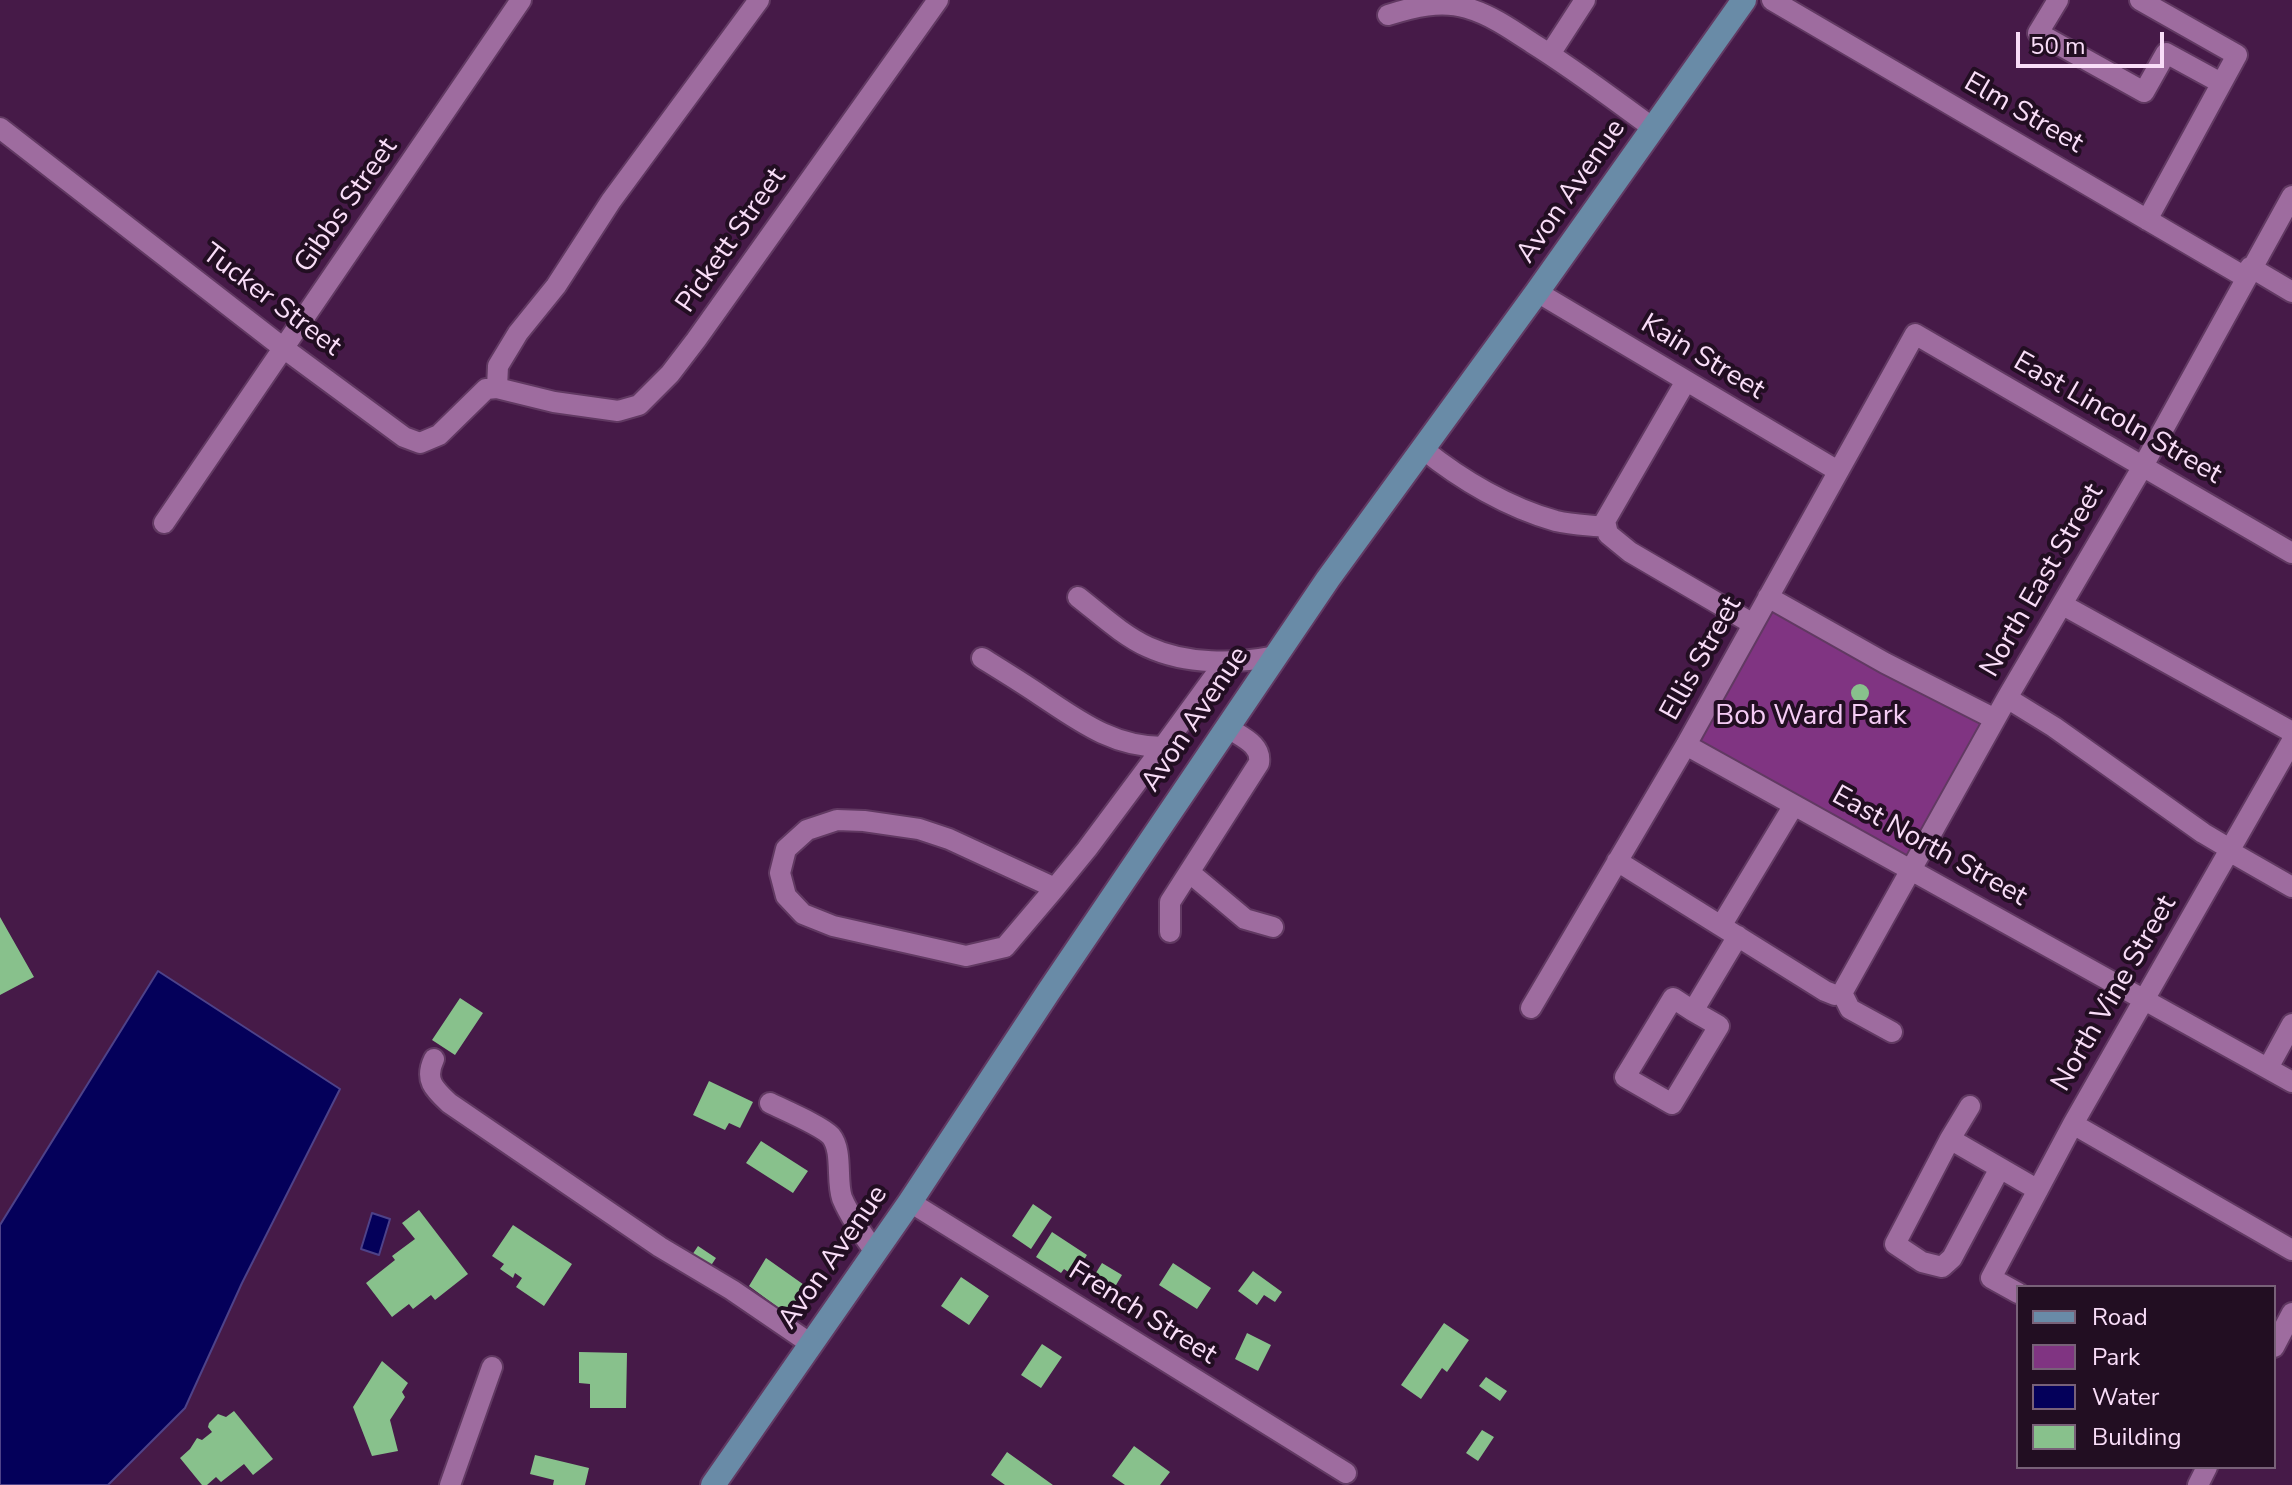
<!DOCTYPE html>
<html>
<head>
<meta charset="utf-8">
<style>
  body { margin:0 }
  #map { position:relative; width:2292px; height:1485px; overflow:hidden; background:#461a48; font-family:"Nunito Sans",sans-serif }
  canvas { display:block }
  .legend { position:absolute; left:2016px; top:1285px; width:260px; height:184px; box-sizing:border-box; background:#220e22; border:2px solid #786178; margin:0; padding:10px 14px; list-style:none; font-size:24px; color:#f9ddf8 }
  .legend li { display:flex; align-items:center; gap:16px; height:40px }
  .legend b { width:40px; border:2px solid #786178 }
  .scale { position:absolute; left:2016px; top:32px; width:148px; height:36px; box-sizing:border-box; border:4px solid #f9ddf8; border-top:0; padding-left:10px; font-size:24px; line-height:28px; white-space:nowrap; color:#f9ddf8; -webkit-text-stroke:6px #220e22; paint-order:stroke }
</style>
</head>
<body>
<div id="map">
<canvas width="2292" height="1485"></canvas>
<ul class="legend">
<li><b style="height:10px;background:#698ba7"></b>Road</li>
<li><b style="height:22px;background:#803482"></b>Park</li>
<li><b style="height:22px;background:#04005a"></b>Water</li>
<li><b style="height:22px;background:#88c18c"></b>Building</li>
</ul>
<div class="scale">50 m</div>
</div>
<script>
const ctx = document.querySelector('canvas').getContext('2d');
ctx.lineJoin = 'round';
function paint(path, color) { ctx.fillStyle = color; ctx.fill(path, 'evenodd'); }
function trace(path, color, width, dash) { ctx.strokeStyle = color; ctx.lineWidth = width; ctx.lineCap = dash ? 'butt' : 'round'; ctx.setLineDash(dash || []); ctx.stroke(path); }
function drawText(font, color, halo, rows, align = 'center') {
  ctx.font = font + ' "Nunito Sans",sans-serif'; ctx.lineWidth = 8; ctx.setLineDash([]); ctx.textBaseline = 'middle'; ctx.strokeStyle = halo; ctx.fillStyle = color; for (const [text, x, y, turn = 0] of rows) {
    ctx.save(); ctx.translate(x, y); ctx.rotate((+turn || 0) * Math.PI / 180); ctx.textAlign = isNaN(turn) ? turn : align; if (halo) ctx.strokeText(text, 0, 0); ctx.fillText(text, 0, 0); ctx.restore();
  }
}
const green = new Path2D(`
  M1765 601 1987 725 1908 859 1688 741Z`);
const water = new Path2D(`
  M158 971 340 1089 242 1283 185 1408 108 1485H0V1225Z
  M372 1213 390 1219 379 1255 361 1249Z`);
const building = new Path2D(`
  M1851 693a9 9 0 1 1 18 0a9 9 0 1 1-18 0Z
  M0 917 34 977 0 995Z
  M460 998 483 1013 455 1055 432 1040Z
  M709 1081 753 1102 740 1128 729 1123 725 1130 693 1115Z
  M761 1141 808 1171 793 1193 746 1163Z
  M1033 1204 1052 1217 1031 1249 1012 1236Z
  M419 1210 468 1274 435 1300 431 1295 413 1309 409 1304 392 1317 366 1283 395 1260 392 1256 415 1239 402 1223Z
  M513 1225 572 1264 544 1306 516 1287 522 1278 515 1273 513 1278 500 1269 504 1264 492 1256Z
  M1052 1232 1087 1255 1074 1276 1064 1269 1061 1273 1036 1257Z
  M698 1246 716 1258 708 1270 690 1258Z
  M766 1258 807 1287 787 1314 749 1286Z
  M1102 1263 1122 1275 1109 1297 1089 1284Z
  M1173 1263 1211 1288 1197 1309 1159 1285Z
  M1253 1271 1282 1292 1275 1302 1264 1295 1257 1305 1238 1291Z
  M961 1277 989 1296 969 1325 941 1306Z
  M1444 1323 1469 1340 1447 1372 1442 1368 1421 1399 1401 1385Z
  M1247 1333 1271 1345 1258 1371 1235 1359Z
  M1042 1344 1062 1357 1041 1388 1021 1375Z
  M579 1352 627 1353 626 1408H590V1384L579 1383Z
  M382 1361 408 1383 402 1392 405 1397 390 1420 398 1451 372 1456 353 1407Z
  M1486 1377 1507 1391 1500 1401 1479 1386Z
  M234 1411 273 1459 253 1475 244 1464 221 1482 216 1477 207 1485H202L180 1458 190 1449 197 1438 202 1440 212 1432 208 1427 209 1423 218 1414 226 1417Z
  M1482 1430 1494 1437 1478 1461 1466 1453Z
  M1134 1446 1170 1472 1160 1485H1125L1112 1476Z
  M1007 1452 1053 1485H1005L991 1475Z
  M535 1455 589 1468 585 1485H553L554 1480 530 1474Z`);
const minor = new Path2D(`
  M1772 0 2245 277
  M2058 0 2038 33 2144 92 2166 53 2221 83
  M2140 0 2237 55 2147 220
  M1388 15C1413 7 1441 0 1467 8 1491 15 1511 29 1532 43 1574 69 1613 99 1653 128
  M1550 54 1585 0
  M0 128 282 347 404 437 420 443 439 435 486 389 497 388 554 402 618 411 639 405 670 374 696 340 938 0
  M2250 267 2292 292
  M1537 292 1838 471
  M1686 381 1605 521 1608 534 1630 552 1753 624
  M497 388 498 366 518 333 556 286 611 201 759 0
  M1423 449C1461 480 1509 508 1556 521 1572 525 1590 525 1606 527
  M164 523 521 0
  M1078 597C1100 614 1122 635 1148 647 1187 665 1235 664 1276 656
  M1768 597 1885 663 1995 719
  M2063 605 2292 732
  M982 658C1001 670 1021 682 1040 695 1079 721 1113 747 1163 747L1225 662
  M2007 698 2054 727 2203 833 2230 849
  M1686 745 2292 1082
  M1794 805 1721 926 1825 991 1835 995 1842 993
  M2229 851 2292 887
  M1617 861 1721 926
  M1189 872 1245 919 1273 927
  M1055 888 949 839 919 829 864 821 837 820 807 830 786 849 780 873 786 896 803 914 833 926 966 956 1005 947 1055 888 1087 849 1163 747
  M1170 932V902L1259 763C1262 744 1241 737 1227 727
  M1842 993 2007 698 2143 466 2292 196
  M1842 993 1850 1009 1892 1032
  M1531 1008 1686 745 1915 334 2292 553
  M1693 1011 1673 998 1625 1077 1672 1104 1719 1026 1693 1011 1738 936
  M434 1059C424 1080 434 1089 449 1103L660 1247 732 1290 811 1344
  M2268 1068 2292 1024
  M770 1103C784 1110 822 1126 831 1136 843 1151 836 1180 842 1198 850 1217 863 1235 875 1252
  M2073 1124 2292 1250
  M1950 1139 1970 1106
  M2000 1168 1952 1258 1942 1267 1922 1262 1895 1244 1950 1139 2038 1190
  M910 1202 1346 1473
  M2018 1293 1991 1278 2073 1124 2292 741
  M2274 1347 2292 1313
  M450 1485 492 1367
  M2198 1485 2207 1467`);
const major = new Path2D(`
  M713 1485 910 1202 1049 991 1328 579 1537 292 1744 0`);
const streetNames = [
  ["Elm Street",2023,114,30],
  ["Avon Avenue",1572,192,-55],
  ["Gibbs Street",347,206,-55],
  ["Pickett Street",732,241,-55],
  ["Tucker Street",271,301,37],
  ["Kain Street",1702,358,31],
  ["East Lincoln Street",2117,419,30],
  ["North East Street",2043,581,-60],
  ["Ellis Street",1702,659,-61],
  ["Avon Avenue",1196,720,-56],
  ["East North Street",1929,847,29],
  ["North Vine Street",2115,994,-60],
  ["Avon Avenue",834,1258,-55],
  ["French Street",1142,1314,32]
];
const parkNames = [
  ["Bob Ward Park",1811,717]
];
paint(green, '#803482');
paint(water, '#04005a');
trace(water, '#4e4289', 2);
paint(building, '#88c18c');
trace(minor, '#613962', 24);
trace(major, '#613962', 28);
trace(minor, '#9e6c9f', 20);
trace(major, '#698ba7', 24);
drawText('28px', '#f9ddf8', '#220e22', streetNames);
drawText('28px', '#f5ccf5', '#220e22', parkNames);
</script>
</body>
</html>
